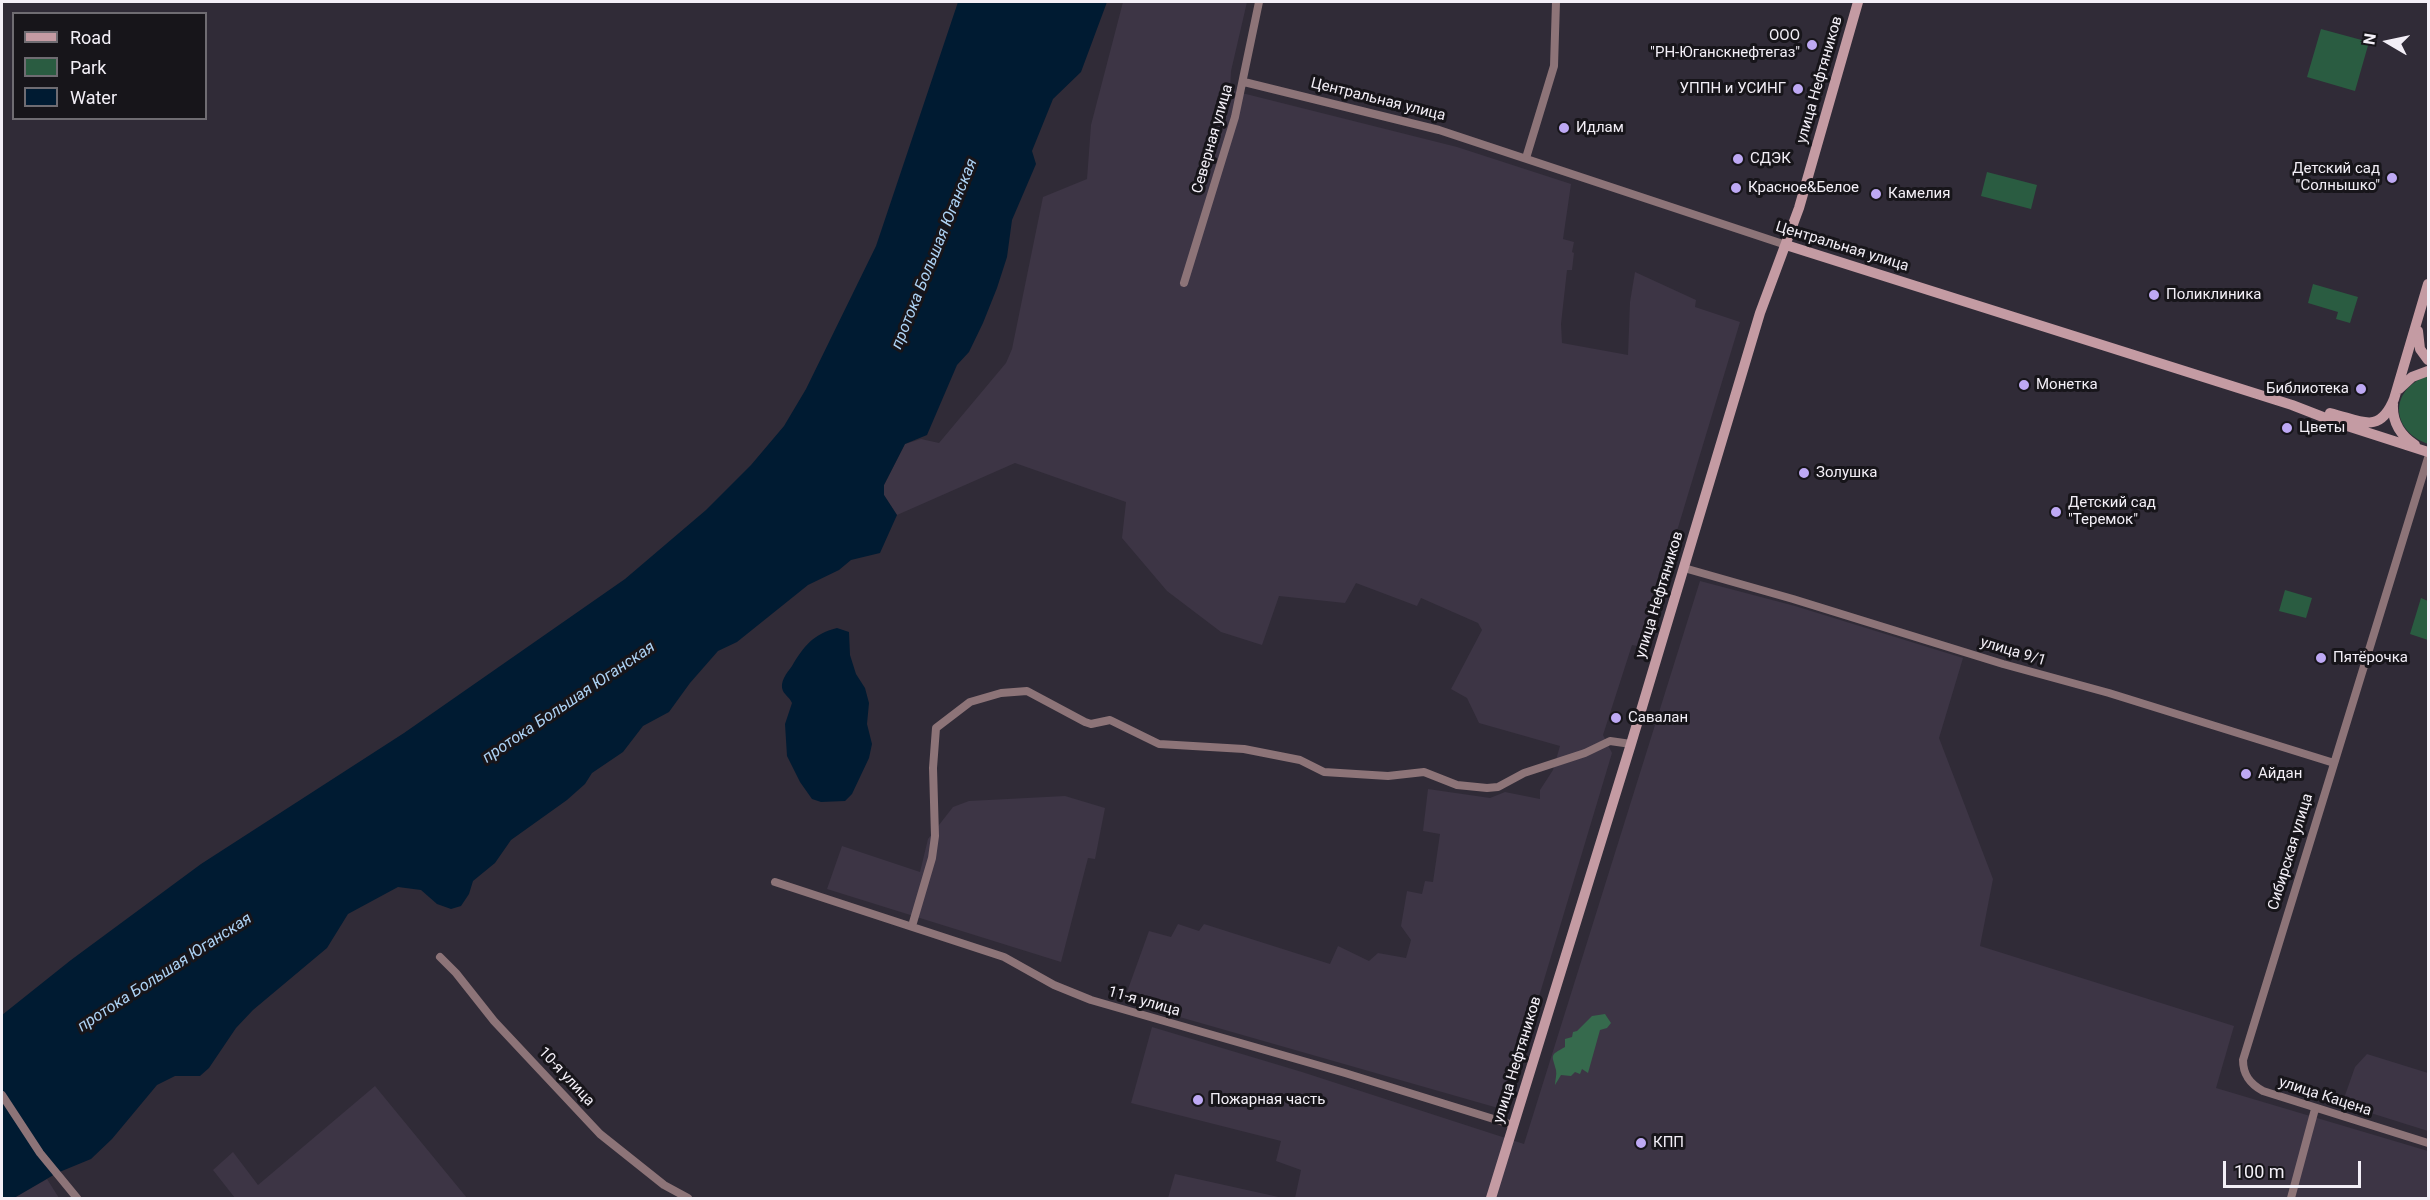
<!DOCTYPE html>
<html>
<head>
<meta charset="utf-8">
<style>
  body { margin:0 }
  #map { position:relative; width:2430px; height:1200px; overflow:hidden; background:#302b37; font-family:Roboto,sans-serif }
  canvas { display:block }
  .frame { position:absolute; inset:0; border:3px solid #f3eff7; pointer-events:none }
  .legend { position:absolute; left:12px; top:12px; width:195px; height:108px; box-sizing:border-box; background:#17151a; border:2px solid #6f6c72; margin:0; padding:8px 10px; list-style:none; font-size:18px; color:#f3eff7 }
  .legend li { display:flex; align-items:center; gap:12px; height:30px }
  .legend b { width:30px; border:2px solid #6f6c72 }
  .north { position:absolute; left:2358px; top:12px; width:60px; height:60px; -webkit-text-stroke:4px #17151a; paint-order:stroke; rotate:279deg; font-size:16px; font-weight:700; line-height:24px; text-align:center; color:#f3eff7 }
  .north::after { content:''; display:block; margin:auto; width:21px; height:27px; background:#f3eff7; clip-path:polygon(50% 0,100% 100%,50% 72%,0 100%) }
  .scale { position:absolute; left:2223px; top:1161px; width:138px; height:27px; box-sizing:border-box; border:3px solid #f3eff7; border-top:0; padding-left:8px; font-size:18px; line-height:21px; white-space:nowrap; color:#f3eff7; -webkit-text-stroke:4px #17151a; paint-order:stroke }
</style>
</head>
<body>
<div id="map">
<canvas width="2430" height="1200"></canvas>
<div class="frame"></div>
<ul class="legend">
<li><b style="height:8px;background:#c49ba3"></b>Road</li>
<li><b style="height:16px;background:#2a5c41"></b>Park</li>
<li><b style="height:16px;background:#001b32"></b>Water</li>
</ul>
<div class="north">N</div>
<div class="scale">100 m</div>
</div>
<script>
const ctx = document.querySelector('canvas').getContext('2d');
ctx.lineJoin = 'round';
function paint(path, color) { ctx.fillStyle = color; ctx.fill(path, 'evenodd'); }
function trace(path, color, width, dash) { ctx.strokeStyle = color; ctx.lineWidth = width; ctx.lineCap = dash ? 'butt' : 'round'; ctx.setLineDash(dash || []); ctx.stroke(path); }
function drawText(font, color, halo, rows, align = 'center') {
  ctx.font = font + ' Roboto,sans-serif'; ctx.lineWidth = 6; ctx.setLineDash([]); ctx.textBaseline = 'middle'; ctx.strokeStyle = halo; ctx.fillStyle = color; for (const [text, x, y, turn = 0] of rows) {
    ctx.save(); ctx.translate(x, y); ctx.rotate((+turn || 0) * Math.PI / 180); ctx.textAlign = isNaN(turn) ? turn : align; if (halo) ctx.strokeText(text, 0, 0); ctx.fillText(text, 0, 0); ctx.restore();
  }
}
const industrial = new Path2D(`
  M1123 2H1247L1231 71 1230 90 1457 147 1571 184 1563 239 1574 242 1572 252 1574 253 1572 270H1567L1561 324 1562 343 1628 355 1630 302 1635 272 1696 300 1695 307 1740 322 1642 647 1632 645 1603 735 1612 753 1505 1110 1176 1016 1178 1008 1127 992 1149 931 1171 937 1178 924 1199 931 1204 924 1330 964 1338 946 1369 961 1378 953 1406 958 1411 940 1401 926 1407 891 1422 894 1425 881 1433 882 1440 834 1423 831 1428 789 1490 798 1505 792 1540 799V790L1553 770 1560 746 1479 723 1467 698 1451 689 1482 630 1478 623 1421 598 1417 606 1356 583 1345 603 1279 596 1262 645 1221 632 1167 591 1122 538 1126 502 1015 463 897 515 884 495V485L905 444 921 439 939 443 1006 363 1012 349 1043 197 1087 179 1091 125Z
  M1700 581 1795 606 1963 658 1939 738 1993 879 1980 946 2234 1026 2216 1088 2428 1151V1198H1295L1301 1170 1276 1161 1281 1141 1131 1103 1152 1027 1302 1072 1524 1144Z
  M1065 796 1105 808 1095 859 1088 858 1061 962 827 889 842 846 920 872 928 839 953 807 969 801Z
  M2367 1054 2428 1073V1131L2342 1104 2355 1067Z
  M375 1086 467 1198H235L213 1170 233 1152 258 1185Z
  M1175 1174 1283 1198H1168Z
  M47 1179 59 1198H14Z`);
const green = new Path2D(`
  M2321 29 2369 42 2355 91 2307 77Z
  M1987 172 2037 185 2031 209 1981 196Z
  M2313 284 2358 297 2350 323 2336 319 2338 312 2308 303Z
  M2428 376V444C2390 430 2389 389 2428 376Z
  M2285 590 2312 598 2306 618 2279 611Z
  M2421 598 2428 601V640L2410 634Z`);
const forest = new Path2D(`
  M1605 1014 1611 1023 1607 1028 1600 1030 1588 1073 1582 1069 1580 1074 1575 1072 1571 1076 1561 1075 1555 1085C1555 1080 1557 1075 1556 1070 1552 1054 1549 1056 1565 1047V1039L1572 1037 1573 1032 1577 1031 1592 1016Z`);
const water = new Path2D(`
  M958 2H1107L1081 72 1053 99 1032 151 1036 164 1012 220 1007 257 997 288 983 323 969 352 957 365 927 435 905 444 884 485V495L897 515 880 553 851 560 839 570 808 585 737 642 718 651 690 683 669 712 643 726 623 752 592 773 585 784 567 800 511 840 495 863 473 881 469 894 461 906 451 909 437 904 421 890 398 887 348 914 327 948 253 1010 236 1028 209 1068 200 1076H175L157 1085 112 1139 91 1159 57 1173 14 1198H2V1015L71 960 201 864 404 733 625 579 706 510 751 465 784 426 806 389 876 246Z
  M837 628 849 632 850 655 856 674 865 688 869 703 867 724 872 744 869 758 852 794 845 801 821 802 812 799 800 782 787 756 785 724 792 703C790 698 785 695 783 691 779 682 787 673 792 666 804 646 813 634 837 628Z`);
const street = new Path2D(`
  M1244 82 1439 130 1786 245
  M1526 158 1554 66 1556 2
  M1184 283 1235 117 1259 2
  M2428 458 2243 1060C2243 1075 2250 1084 2263 1091L2428 1143
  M1684 568 1793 599 2003 664 2109 693 2334 763
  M775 882 1004 957 1054 985 1091 1000 1345 1073 1513 1125
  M912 926 932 858 935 836 933 768 936 728 970 702 1001 693 1027 691 1085 722 1091 724 1110 720 1159 744 1244 749 1300 760 1324 772 1388 776 1424 772 1457 785 1487 788 1498 787 1524 773 1585 753 1610 741 1631 744
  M440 957 456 973 494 1021 600 1134 664 1185 688 1198
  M2 1095 40 1153 77 1198
  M2291 1198 2315 1109`);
const secondary = new Path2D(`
  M1786 245 2292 405 2341 424 2428 452
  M2418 331 2420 349 2428 360
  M2399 389 2412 377 2428 371
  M2393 404C2392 422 2400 435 2415 445
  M2330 413C2360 420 2379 436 2394 399L2428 284
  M1491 1198 1631 744 1760 313 1799 208 1858 2`);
const markers = [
  [1812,45,6,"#bea9f4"],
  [1798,89,6,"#bea9f4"],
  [1564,128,6,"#bea9f4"],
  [1738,159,6,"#bea9f4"],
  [2392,178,6,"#bea9f4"],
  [1736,188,6,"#bea9f4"],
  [1876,194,6,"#bea9f4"],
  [2154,295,6,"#bea9f4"],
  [2024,385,6,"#bea9f4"],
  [2361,389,6,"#bea9f4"],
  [2287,428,6,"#bea9f4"],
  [1804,473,6,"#bea9f4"],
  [2056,512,6,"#bea9f4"],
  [2321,658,6,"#bea9f4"],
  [1616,718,6,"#bea9f4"],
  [2246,774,6,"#bea9f4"],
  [1198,1100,6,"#bea9f4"],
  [1641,1143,6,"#bea9f4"]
];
const poiNames = [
  ["ООО",1800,36,"right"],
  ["\"РН-Юганскнефтегаз\"",1800,53,"right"],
  ["УППН и УСИНГ",1786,89,"right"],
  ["Идлам",1576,128],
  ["СДЭК",1750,159],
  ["Детский сад",2380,169,"right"],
  ["\"Солнышко\"",2380,186,"right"],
  ["Красное&Белое",1748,188],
  ["Камелия",1888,194],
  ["Поликлиника",2166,295],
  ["Монетка",2036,385],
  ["Библиотека",2349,389,"right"],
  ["Цветы",2299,428],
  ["Золушка",1816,473],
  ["Детский сад",2068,503],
  ["\"Теремок\"",2068,520],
  ["Пятёрочка",2333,658],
  ["Савалан",1628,718],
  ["Айдан",2258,774],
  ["Пожарная часть",1210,1100],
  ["КПП",1653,1143]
];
const streetNames = [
  ["улица Нефтяников",1820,80,-74],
  ["Центральная улица",1378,100,14],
  ["Северная улица",1213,139,-74],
  ["Центральная улица",1842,247,17],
  ["улица Нефтяников",1660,595,-73],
  ["улица 9/1",2013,652,17],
  ["Сибирская улица",2291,852,-73],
  ["11-я улица",1144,1002,16],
  ["улица Нефтяников",1518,1060,-73],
  ["10-я улица",566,1077,47],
  ["улица Кацена",2325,1097,18]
];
const waterNames = [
  ["протока Большая Юганская",935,254,-68],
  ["протока Большая Юганская",569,703,-34],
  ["протока Большая Юганская",165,973,-33]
];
paint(industrial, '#3d3545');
paint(green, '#2a5c41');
paint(forest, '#366a4d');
paint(water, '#001b32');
trace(street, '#8d7478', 8);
trace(secondary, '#c49ba3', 10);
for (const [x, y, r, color] of markers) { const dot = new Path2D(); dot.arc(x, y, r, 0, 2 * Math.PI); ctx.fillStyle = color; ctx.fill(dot); trace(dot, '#17151a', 2); }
drawText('15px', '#f3eff7', '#17151a', poiNames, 'left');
drawText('15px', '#f3eff7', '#17151a', streetNames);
drawText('italic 16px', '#add2f4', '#17151a', waterNames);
</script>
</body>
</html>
